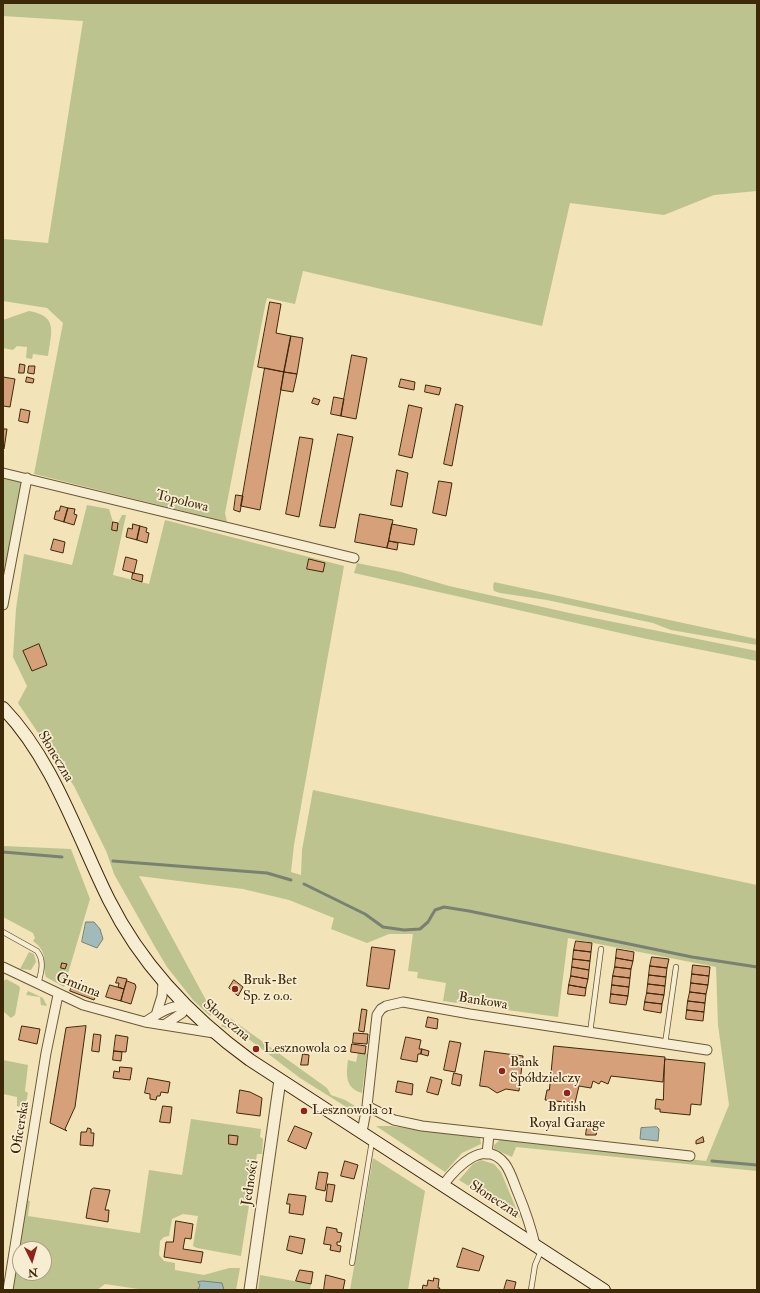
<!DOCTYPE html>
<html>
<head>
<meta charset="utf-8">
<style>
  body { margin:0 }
  #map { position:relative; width:760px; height:1293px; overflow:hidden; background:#f2e3b9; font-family:"IM FELL Double Pica",serif }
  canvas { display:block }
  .frame { position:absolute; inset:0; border:4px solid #3d2908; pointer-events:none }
  .north { position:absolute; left:12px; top:1241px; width:40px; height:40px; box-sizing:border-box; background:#f7edd2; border:1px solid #ad9f81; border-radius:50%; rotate:175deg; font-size:11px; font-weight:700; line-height:16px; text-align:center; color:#3d2908 }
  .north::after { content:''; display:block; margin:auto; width:14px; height:18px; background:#8f2418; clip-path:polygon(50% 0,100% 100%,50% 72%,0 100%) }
</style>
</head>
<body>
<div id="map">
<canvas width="760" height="1293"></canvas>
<div class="frame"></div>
<div class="north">N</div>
</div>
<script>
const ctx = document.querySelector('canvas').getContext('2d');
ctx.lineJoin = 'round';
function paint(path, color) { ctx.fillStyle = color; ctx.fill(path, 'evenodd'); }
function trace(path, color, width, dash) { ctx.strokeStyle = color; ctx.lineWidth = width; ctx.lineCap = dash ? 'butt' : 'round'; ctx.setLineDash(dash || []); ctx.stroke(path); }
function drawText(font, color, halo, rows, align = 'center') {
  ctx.font = font + ' "IM FELL Double Pica",serif'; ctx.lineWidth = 3.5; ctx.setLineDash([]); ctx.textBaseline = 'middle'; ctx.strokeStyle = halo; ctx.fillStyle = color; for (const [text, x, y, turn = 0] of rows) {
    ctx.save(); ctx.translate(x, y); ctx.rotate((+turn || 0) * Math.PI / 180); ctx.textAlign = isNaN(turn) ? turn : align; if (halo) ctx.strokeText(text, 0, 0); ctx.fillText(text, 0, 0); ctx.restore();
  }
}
const green = new Path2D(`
  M3 3H757V191L714 195 664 215 570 203 542 326 303 271 295 304 267 298 265 306 225 513 227 522 34 474 63 323 47 308 3 301V239L48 243 83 21 3 16Z
  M29 311C59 316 51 333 48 356L33 354 32 359 26 358 27 347 17 346 13 350 3 348V320Z
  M3 477 22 481 3 585Z
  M87 505 109 509 113 522 118 523 122 515H126L113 575 149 584 165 520 344 566 294 845 291 872 301 875 302 850 313 790 757 885V1171L516 1147 512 1157 494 1149V1145L501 1139 706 1161 729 1105 718 1025 716 967 568 938 558 1017 443 1001 446 983 417 978 418 972 408 971 413 934H389L367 943 331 929 334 918 289 900 243 889 139 876 207 1002 217 1009 210 1016 193 1000 167 967 155 947 114 874 107 853 74 786 18 703 27 686 13 657 16 609 24 554 72 565Z
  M357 563 401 572 449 586 574 614 757 651V661L647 639 354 573Z
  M494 582 757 639V645L671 630 653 623 547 600 500 593 494 591 493 587Z
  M3 846 71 849 90 899 64 987 46 977C41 961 50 954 33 941L35 938 33 933 3 917Z
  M29 952 34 954 36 962 31 970 20 969Z
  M6 979 19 986 20 988 15 1015 11 1018 3 1011V982Z
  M28 991 43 998 47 1006 41 1005 40 997 26 995Z
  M227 1016 327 1088 331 1095 345 1100 360 1109 362 1114 359 1115 300 1078 246 1037 221 1026Z
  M358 1053 367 1054 362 1093C345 1088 346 1075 348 1060L356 1062Z
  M3 1060 28 1065 25 1091 28 1093 25 1108 17 1106V1097L3 1094Z
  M191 1119 261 1129 260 1137 263 1139 262 1154H257L241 1256 197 1248 193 1246 198 1216 183 1214 172 1219 169 1236 164 1237 160 1241 159 1255 164 1261 175 1263V1270L204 1275 229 1268H240L236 1290H145L105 1284 97 1290H12L26 1200 30 1201 28 1216 140 1233 149 1170 182 1175ZM20 1249H44V1273H20Z
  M376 1126H391L480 1138 481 1144 462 1153 445 1172Z
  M373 1158 425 1191 408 1290H350Z
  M481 1160 494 1164 501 1172 520 1218 459 1180 473 1164Z
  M260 1275 311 1284 310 1290H258Z`);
const water = new Path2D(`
  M86 922H94L100 929 103 939 97 948 82 942Z
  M657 1127 659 1129 658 1141 640 1139 641 1128Z
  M203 1281 222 1283 224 1290H198L200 1285 198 1282Z`);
const stream = new Path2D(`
  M3 852 62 857
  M113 861 267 873 291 880
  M304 884 365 914 383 927 404 930 420 929 428 922 435 910 444 907 469 911 692 957 757 967
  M712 1161 757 1165`);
const building = new Path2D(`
  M270 302 281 304 276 333 291 336 284 372 258 367Z
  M291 336 303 338 297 374 284 372Z
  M352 355 367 358 356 419 341 416Z
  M20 364 25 365 24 373H19Z
  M29 366H35L34 374 28 373Z
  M265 368 284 372 260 510 241 506Z
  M284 372 297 374 293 392 281 390Z
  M3 377 15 379 10 407 3 406Z
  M27 377 34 379 33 383 26 382Z
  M401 379 415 382 414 390 399 387Z
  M426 385 441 388 439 395 425 392Z
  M334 397 344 399 341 416 331 414Z
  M314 398 320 400 318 405 312 403Z
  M456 404 463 406 452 466 444 464Z
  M409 405 422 408 412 458 399 455Z
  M21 409 30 411 28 423 19 421Z
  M3 429H7L4 449H3Z
  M338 434 353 437 335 528 320 526Z
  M300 437 313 439 299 517 286 514Z
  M397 470 408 473 402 507 391 505Z
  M439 481 452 483 446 516 433 513Z
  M236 495 243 496 240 512 234 510Z
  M61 506 68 508 64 522 54 519 56 511H59Z
  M68 508 75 509 74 514 77 515 74 525 64 522Z
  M360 514 393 520 387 548 355 542Z
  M113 522 118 523 117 531 112 530Z
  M133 524 140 526 137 540 126 537 128 528 132 529Z
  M392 524 417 529 414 545 389 541Z
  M140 526 147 528 146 532 149 533 147 543 137 540Z
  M54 539 65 542 63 553 51 550Z
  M389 541 398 543 397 550 387 548Z
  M126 557 137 560 134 573 123 570Z
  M309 559 325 563 323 572 307 569Z
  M133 573 143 575 142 582 132 579Z
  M39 644 47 665 32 671 23 651Z
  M576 941 592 943 591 952 574 950Z
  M372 947 395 950 389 989 367 986Z
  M617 949 634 952 633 961 616 958Z
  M574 950 591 952 590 961 573 959Z
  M652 957 669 959 667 968 650 966Z
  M616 958 633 961 631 969 615 967Z
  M573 959 590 961 589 970 572 967Z
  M62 963 67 964 65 969 61 968Z
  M693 965 710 967 709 976 692 974Z
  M650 966 667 968 666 977 649 975Z
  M572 967 589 970 588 979 571 976Z
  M615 967 631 969 630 978 613 976Z
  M692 974 709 976 708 985 691 983Z
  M649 975 666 977 665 986 648 984Z
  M571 976 588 979 586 988 569 985Z
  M613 976 630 978 629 987 612 985Z
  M118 977 127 979 124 989 118 987 119 983H116Z
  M234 980 243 987 238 996 229 988Z
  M127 981 135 984 136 987 131 1004 121 1001Z
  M691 983 708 985 706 994 690 992Z
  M73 984 97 993 94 1000 70 991Z
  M648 984 665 986 664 995 647 993Z
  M110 985 124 989 121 1001 106 997Z
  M569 985 586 988 585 996 568 994Z
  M612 985 629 987 628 996 611 994Z
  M690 992 706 994 705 1003 688 1001Z
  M647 993 664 995 662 1004 645 1002Z
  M611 994 628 996 626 1005 610 1003Z
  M688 1001 705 1003 704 1012 687 1010Z
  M645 1002 662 1004 661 1013 644 1010Z
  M362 1009 367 1010 364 1032 359 1031Z
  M687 1010 704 1012 703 1021 686 1019Z
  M428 1017 438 1019 437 1029 426 1027Z
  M22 1026 40 1029 37 1044 19 1040Z
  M86 1026 75 1107 65 1129 67 1131 50 1123 66 1028Z
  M354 1033 368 1034 367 1044 353 1043Z
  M94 1034 101 1035 99 1052 92 1051Z
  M116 1035 128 1037 126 1052 114 1051Z
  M406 1037 421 1040 419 1049H422L421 1054H418L417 1062 401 1059Z
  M450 1041 461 1043 455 1072 444 1070Z
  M352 1044 366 1046 365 1054 351 1052Z
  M554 1046 665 1057 663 1082 611 1076 608 1084 601 1081 599 1084 593 1081 591 1088 579 1086 575 1103 545 1100 547 1090H549Z
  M422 1049 429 1051 428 1056 421 1054Z
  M114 1051 122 1052 121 1061 113 1060Z
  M485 1051 523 1056 519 1091 506 1089 497 1093 488 1087 480 1086Z
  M303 1054 309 1055 308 1065H301Z
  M665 1059 705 1063 701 1105 691 1104 690 1115 660 1112V1109H655L656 1099 663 1100Z
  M120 1067 132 1068 130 1080 113 1078 114 1071 119 1072Z
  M454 1073 462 1075 460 1086 452 1084Z
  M431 1077 442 1080 438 1095 427 1092Z
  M148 1078 170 1082 168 1093 161 1092 160 1096H157L156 1100 150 1099V1094L145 1093Z
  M398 1081 413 1084 412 1095 396 1092Z
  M240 1090 250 1092 262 1098 260 1116 237 1113Z
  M163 1106 172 1107 170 1123 160 1122Z
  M295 1126 312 1133 306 1149 288 1141Z
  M587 1127 594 1128V1130L597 1131 596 1135H586Z
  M88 1128 91 1129V1133H94L93 1146 80 1145 81 1132H86Z
  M229 1135 238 1136 237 1145 229 1144Z
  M703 1137 704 1142 696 1144V1141Z
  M345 1161 358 1165 354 1179 341 1176Z
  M319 1172 328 1173 325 1191 316 1189Z
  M328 1184 335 1185 332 1202 326 1201Z
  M94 1188 110 1190 105 1210H109L108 1222 86 1218 91 1190Z
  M289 1194 306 1196 303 1215 289 1213 290 1204H287Z
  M176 1221 193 1224 191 1239 185 1238 183 1249 203 1252 201 1263 164 1257 166 1242H173Z
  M327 1227 337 1229V1232L342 1233 340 1242H337V1245L341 1246 340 1252 330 1250 331 1245 324 1244Z
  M290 1236 305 1239 302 1254 287 1250Z
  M463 1248 484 1256 479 1271 457 1267Z
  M300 1270 313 1272 311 1284 296 1281Z
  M326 1275 345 1280 343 1290H324Z
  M434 1278 439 1279 438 1288H440L439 1290H422L423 1285 427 1286 428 1280 433 1281Z
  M507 1280 516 1282 514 1290H504Z`);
const service = new Path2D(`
  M3 932 37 951C45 961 41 973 38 984
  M590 1033 601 949
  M665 1044 676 967
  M352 1263 372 1141
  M531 1290 535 1265 541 1251`);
const minor = new Path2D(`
  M3 473 354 558
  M3 605 27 478
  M3 967 83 1005 145 1022 214 1033
  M156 1015 162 996 163 982
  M145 1022C156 1015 172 1004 185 1006L182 1013 164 1025
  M367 1106 394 1120 422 1126 690 1156
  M362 1132 367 1106 377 1015 381 1009 386 1006 403 1002 470 1014 707 1050
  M487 1154 489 1134
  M443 1185C456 1168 484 1137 505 1164 511 1172 514 1184 518 1193 525 1210 531 1227 535 1245
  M8 1290 46 1053 58 995`);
const tertiary = new Path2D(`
  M250 1290 280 1080`);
const secondary = new Path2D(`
  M3 708C54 761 77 836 109 900 142 966 191 1017 250 1060L604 1290`);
const markers = [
  [235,989,4,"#8f2418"],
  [256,1049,4,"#8f2418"],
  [502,1071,4,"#8f2418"],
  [567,1093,4,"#8f2418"],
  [304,1111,4,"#8f2418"]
];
const streetNames = [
  ["Topolowa",182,502,14],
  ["Słoneczna",55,757,59],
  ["Gminna",78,986,22],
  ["Bankowa",483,1002,9],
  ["Słoneczna",226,1021,40],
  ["Oficerska",21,1128,-81],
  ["Jedności",251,1183,-81],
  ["Słoneczna",494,1200,33]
];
const poiNames = [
  ["Bruk-Bet",243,981],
  ["Sp. z o.o.",243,997],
  ["Lesznowola 02",264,1049],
  ["Bank",510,1063],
  ["Spółdzielczy",510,1079],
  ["British",567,1108,"center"],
  ["Royal Garage",567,1124,"center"],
  ["Lesznowola 01",312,1111]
];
paint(green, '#bcc38e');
paint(water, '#a1bbbb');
trace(water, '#798173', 1);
trace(stream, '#798173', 3);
paint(building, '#d6a07b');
trace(building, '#3d2908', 1);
trace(service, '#6a5834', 6);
trace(minor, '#6a5834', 11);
trace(tertiary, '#6a5834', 13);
trace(secondary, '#3d2908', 14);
trace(service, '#f7edd2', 4.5);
trace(minor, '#f7edd2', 9);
trace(tertiary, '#f7edd2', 11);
trace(secondary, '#f7edd2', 12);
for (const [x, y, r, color] of markers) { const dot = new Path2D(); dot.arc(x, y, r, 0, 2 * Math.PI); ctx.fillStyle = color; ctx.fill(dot); trace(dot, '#f7edd2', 1.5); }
drawText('14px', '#3d2908', '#f7edd2', streetNames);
drawText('14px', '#3d2908', '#f7edd2', poiNames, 'left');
</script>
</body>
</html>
